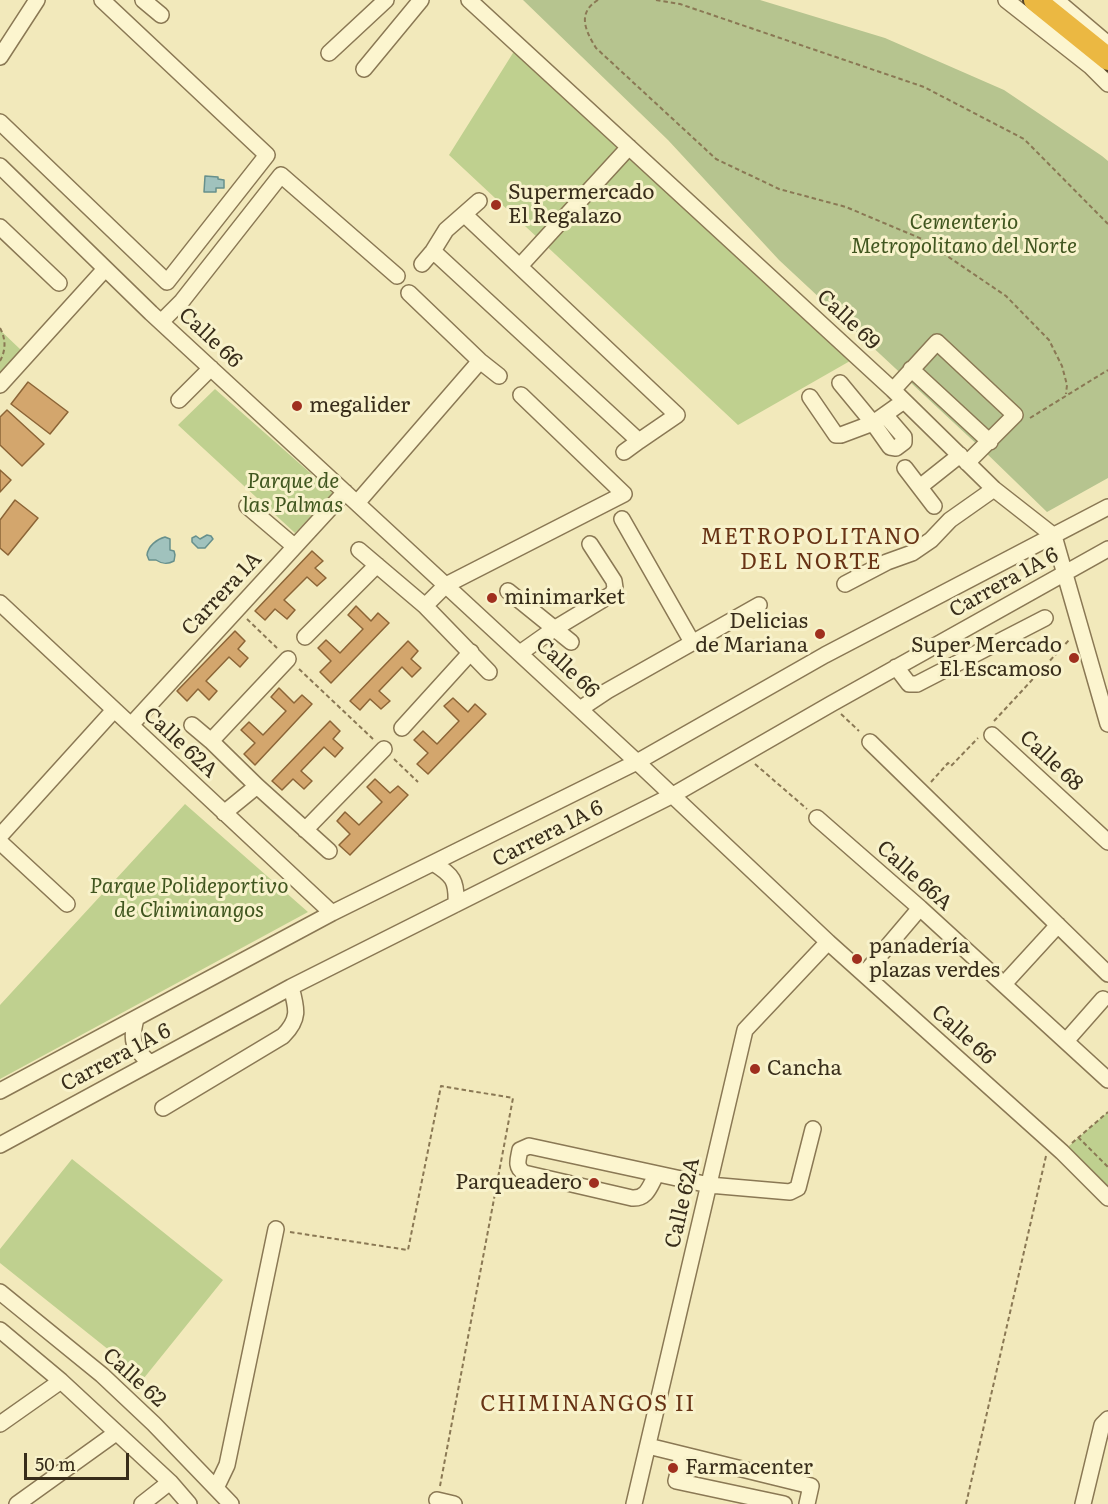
<!DOCTYPE html>
<html>
<head>
<meta charset="utf-8">
<style>
  body { margin:0 }
  #map { position:relative; width:1108px; height:1504px; overflow:hidden; background:#f2e9bb; font-family:Literata,serif }
  canvas { display:block }
  .scale { position:absolute; left:24px; top:1453px; width:105px; height:27px; box-sizing:border-box; border:3px solid #382d1a; border-top:0; padding-left:8px; font-size:18px; line-height:21px; white-space:nowrap; color:#382d1a; -webkit-text-stroke:4px #f8f2cb; paint-order:stroke }
</style>
</head>
<body>
<div id="map">
<canvas width="1108" height="1504"></canvas>
<div class="scale">50 m</div>
</div>
<script>
const ctx = document.querySelector('canvas').getContext('2d');
ctx.lineJoin = 'round';
function paint(path, color) { ctx.fillStyle = color; ctx.fill(path, 'evenodd'); }
function trace(path, color, width, dash) { ctx.strokeStyle = color; ctx.lineWidth = width; ctx.lineCap = dash ? 'butt' : 'round'; ctx.setLineDash(dash || []); ctx.stroke(path); }
function drawText(font, color, halo, rows, align = 'center') {
  ctx.font = font + ' Literata,serif'; ctx.lineWidth = 6; ctx.setLineDash([]); ctx.textBaseline = 'middle'; ctx.strokeStyle = halo; ctx.fillStyle = color; for (const [text, x, y, turn = 0] of rows) {
    ctx.save(); ctx.translate(x, y); ctx.rotate((+turn || 0) * Math.PI / 180); ctx.textAlign = isNaN(turn) ? turn : align; if (halo) ctx.strokeText(text, 0, 0); ctx.fillText(text, 0, 0); ctx.restore();
  }
}
const green = new Path2D(`
  M518 45 857 357 738 425 449 155Z
  M0 330 21 350 0 373Z
  M215 389 333 493 295 533 178 425Z
  M185 804 308 912 0 1079V1005Z
  M1108 1112V1198L1062 1152Z
  M72 1159 223 1280 144 1378 0 1263V1249Z`);
const cemetery = new Path2D(`
  M523 0H760L885 38 1004 90 1102 156 1108 161V478L1047 512 982 449 779 260 668 140Z`);
const water = new Path2D(`
  M205 176 218 177V179L224 180V188H216V192H204Z
  M207 535 211 536 213 539 205 548H198L192 542V538L196 536 200 539Z
  M165 537 170 539V550L174 551 175 555 174 561C167 565 162 564 156 560H149L147 555C148 546 157 539 165 537Z`);
const building = new Path2D(`
  M28 382 68 412 50 434 11 404Z
  M7 410 44 444 22 466 0 445V417Z
  M0 470 11 480 0 492Z
  M15 500 38 518 8 555 0 548V520Z
  M312 551 323 561 315 568 326 578 317 586 307 577 284 600 295 610 287 619 275 609 265 620 255 611Z
  M356 606 371 621 378 613 389 623 331 683 320 672 331 661 318 648 326 640 340 653 363 629 348 615Z
  M235 631 245 641 238 649 248 658 240 667 229 657 206 681 217 691 209 700 198 689 187 701 177 691Z
  M408 641 418 651 411 659 421 668 412 677 402 667 379 691 390 701 381 709 370 699 360 710 350 701Z
  M279 688 294 703 302 695 312 704 255 765 244 754 255 743 241 730 249 722 263 735 286 711 271 697Z
  M453 698 468 712 475 704 486 714 428 774 417 764 428 753 414 740 423 731 437 744 459 721 444 706Z
  M330 721 340 731 333 739 343 748 335 757 324 747 301 771 312 781 304 789 293 779 282 790 272 781Z
  M375 779 390 793 398 786 408 795 350 855 339 845 350 834 337 821 345 812 359 825 382 802 367 787Z`);
const path = new Path2D(`
  M598 0C577 13 585 30 596 48L716 159 779 189 846 207 922 239 1006 296 1049 340 1062 366 1067 385 1066 394
  M656 0 680 4 924 87 1024 139 1108 224
  M0 328C6 339 6 350 0 361
  M1030 418 1108 370
  M247 619 277 648
  M299 669 373 739
  M841 714 859 731
  M994 721 1070 639
  M394 759 418 782
  M755 764 807 809
  M931 782 948 763 951 766 978 738
  M1078 1137 1108 1167
  M1072 1143 1108 1112
  M290 1232 408 1250 441 1086 513 1098 440 1486
  M966 1504 1046 1156`);
const minor = new Path2D(`
  M143 0 161 15
  M469 0 893 390 994 489 1054 536 1108 724
  M1006 0 1090 66 1108 84
  M1056 0 1108 44
  M329 53 386 0
  M0 57 37 0
  M364 69 421 0
  M0 122 167 282 267 155 102 0
  M0 166 151 313 637 762 828 942 1062 1152 1108 1198
  M0 227 59 283
  M433 251 639 441 677 415 465 215
  M422 264 433 251 446 230 479 201
  M520 266 629 147
  M409 293 480 361 499 376
  M161 322 182 301 281 175 397 276
  M911 369 990 442
  M840 383 873 423 904 401
  M0 385 105 269
  M893 390 937 342 1015 415 967 463
  M810 397 836 435H841L873 423 890 447 896 448 904 442V437L885 415
  M179 400 211 368
  M624 452 639 441
  M905 468 934 506
  M921 486 960 455
  M357 503 480 361
  M247 506 294 546
  M622 519 692 642
  M359 550 425 606 489 672
  M845 584 887 562 912 553 931 540 950 520 994 489
  M508 591 571 642
  M0 603 332 913
  M425 606 446 585 624 494 521 395
  M305 637 377 565
  M520 653 554 629 612 594 615 588 614 581 590 544
  M288 659 211 741 257 786 329 851
  M896 667 909 684H917L1045 618
  M580 709 607 691 759 605
  M131 725 345 492
  M192 725 211 741
  M402 728 471 652
  M992 735 1108 842
  M870 742 1108 974
  M224 813 257 786
  M817 818 920 908 1108 1080
  M305 830 384 749
  M0 836 114 710
  M0 842 67 904
  M433 863C453 875 457 881 456 904
  M864 974 920 908
  M1004 984 1058 925
  M136 1019C130 1041 133 1048 150 1063
  M1066 1041 1103 999
  M0 1091 332 913 637 762 825 655 1108 507
  M163 1108 283 1036C300 1019 297 1009 291 987
  M0 1145 291 987 673 795 831 704 1108 549
  M656 1175C650 1186 647 1199 632 1198L524 1173C515 1167 518 1160 520 1150L529 1146 709 1185 790 1192 798 1188 813 1129
  M0 1292 102 1375 154 1424 231 1504
  M0 1330 61 1381 170 1482 189 1504
  M0 1424 61 1381
  M648 1446 811 1486 807 1504
  M682 1456 676 1481 784 1504
  M216 1488 227 1465 276 1229
  M437 1500 454 1504
  M17 1504 116 1433
  M142 1504 170 1482
  M634 1504 745 1030 828 942
  M1083 1504 1102 1425 1108 1419`);
const highway = new Path2D(`
  M1035 0 1108 59`);
const markers = [
  [496,205,6,"#9f2f1e"],
  [297,406,6,"#9f2f1e"],
  [492,598,6,"#9f2f1e"],
  [820,634,6,"#9f2f1e"],
  [1074,658,6,"#9f2f1e"],
  [857,959,6,"#9f2f1e"],
  [755,1069,6,"#9f2f1e"],
  [594,1183,6,"#9f2f1e"],
  [673,1468,6,"#9f2f1e"]
];
const poiNames = [
  ["Supermercado",508,193],
  ["El Regalazo",508,217],
  ["megalider",309,406],
  ["minimarket",504,598],
  ["Delicias",808,622,"right"],
  ["de Mariana",808,646,"right"],
  ["Super Mercado",1062,646,"right"],
  ["El Escamoso",1062,670,"right"],
  ["panadería",869,947],
  ["plazas verdes",869,971],
  ["Cancha",767,1069],
  ["Parqueadero",582,1183,"right"],
  ["Farmacenter",685,1468]
];
const parkNames = [
  ["Cementerio",964,223],
  ["Metropolitano del Norte",964,247],
  ["Parque de",293,482],
  ["las Palmas",293,506],
  ["Parque Polideportivo",189,887],
  ["de Chiminangos",189,911]
];
const streetNames = [
  ["Calle 69",848,320,43],
  ["Calle 66",210,338,43],
  ["Carrera 1A 6",1004,583,-29],
  ["Carrera 1A",222,594,-47],
  ["Calle 66",567,668,43],
  ["Calle 62A",180,743,43],
  ["Calle 68",1051,761,43],
  ["Carrera 1A 6",548,834,-27],
  ["Calle 66A",914,876,42],
  ["Calle 66",963,1035,42],
  ["Carrera 1A 6",116,1058,-28],
  ["Calle 62A",683,1203,-77],
  ["Calle 62",134,1378,42]
];
const neighbourhoodNames = [
  ["METROPOLITANO",811,538],
  ["DEL NORTE",811,563],
  ["CHIMINANGOS II",588,1405]
];
paint(green, '#bfd08f');
paint(cemetery, '#b6c48f');
paint(water, '#a0c2bd');
trace(water, '#67908c', 1.5);
paint(building, '#d3a66d');
trace(building, '#8c6537', 1.5);
trace(minor, '#8a7854', 18);
trace(highway, '#574529', 26);
trace(path, '#8a7854', 2, [4.5, 3]);
trace(minor, '#fcf5cf', 15);
trace(highway, '#ebb842', 22);
for (const [x, y, r, color] of markers) { const dot = new Path2D(); dot.arc(x, y, r, 0, 2 * Math.PI); ctx.fillStyle = color; ctx.fill(dot); trace(dot, '#f8f2cb', 2); }
drawText('21px', '#382d1a', '#f8f2cb', poiNames, 'left');
drawText('italic 21px', '#40561f', '#f8f2cb', parkNames);
drawText('21px', '#382d1a', '#f8f2cb', streetNames);
ctx.letterSpacing = '1.5px';
drawText('22px', '#683315', '#f8f2cb', neighbourhoodNames);
ctx.letterSpacing = '0px';
</script>
</body>
</html>
